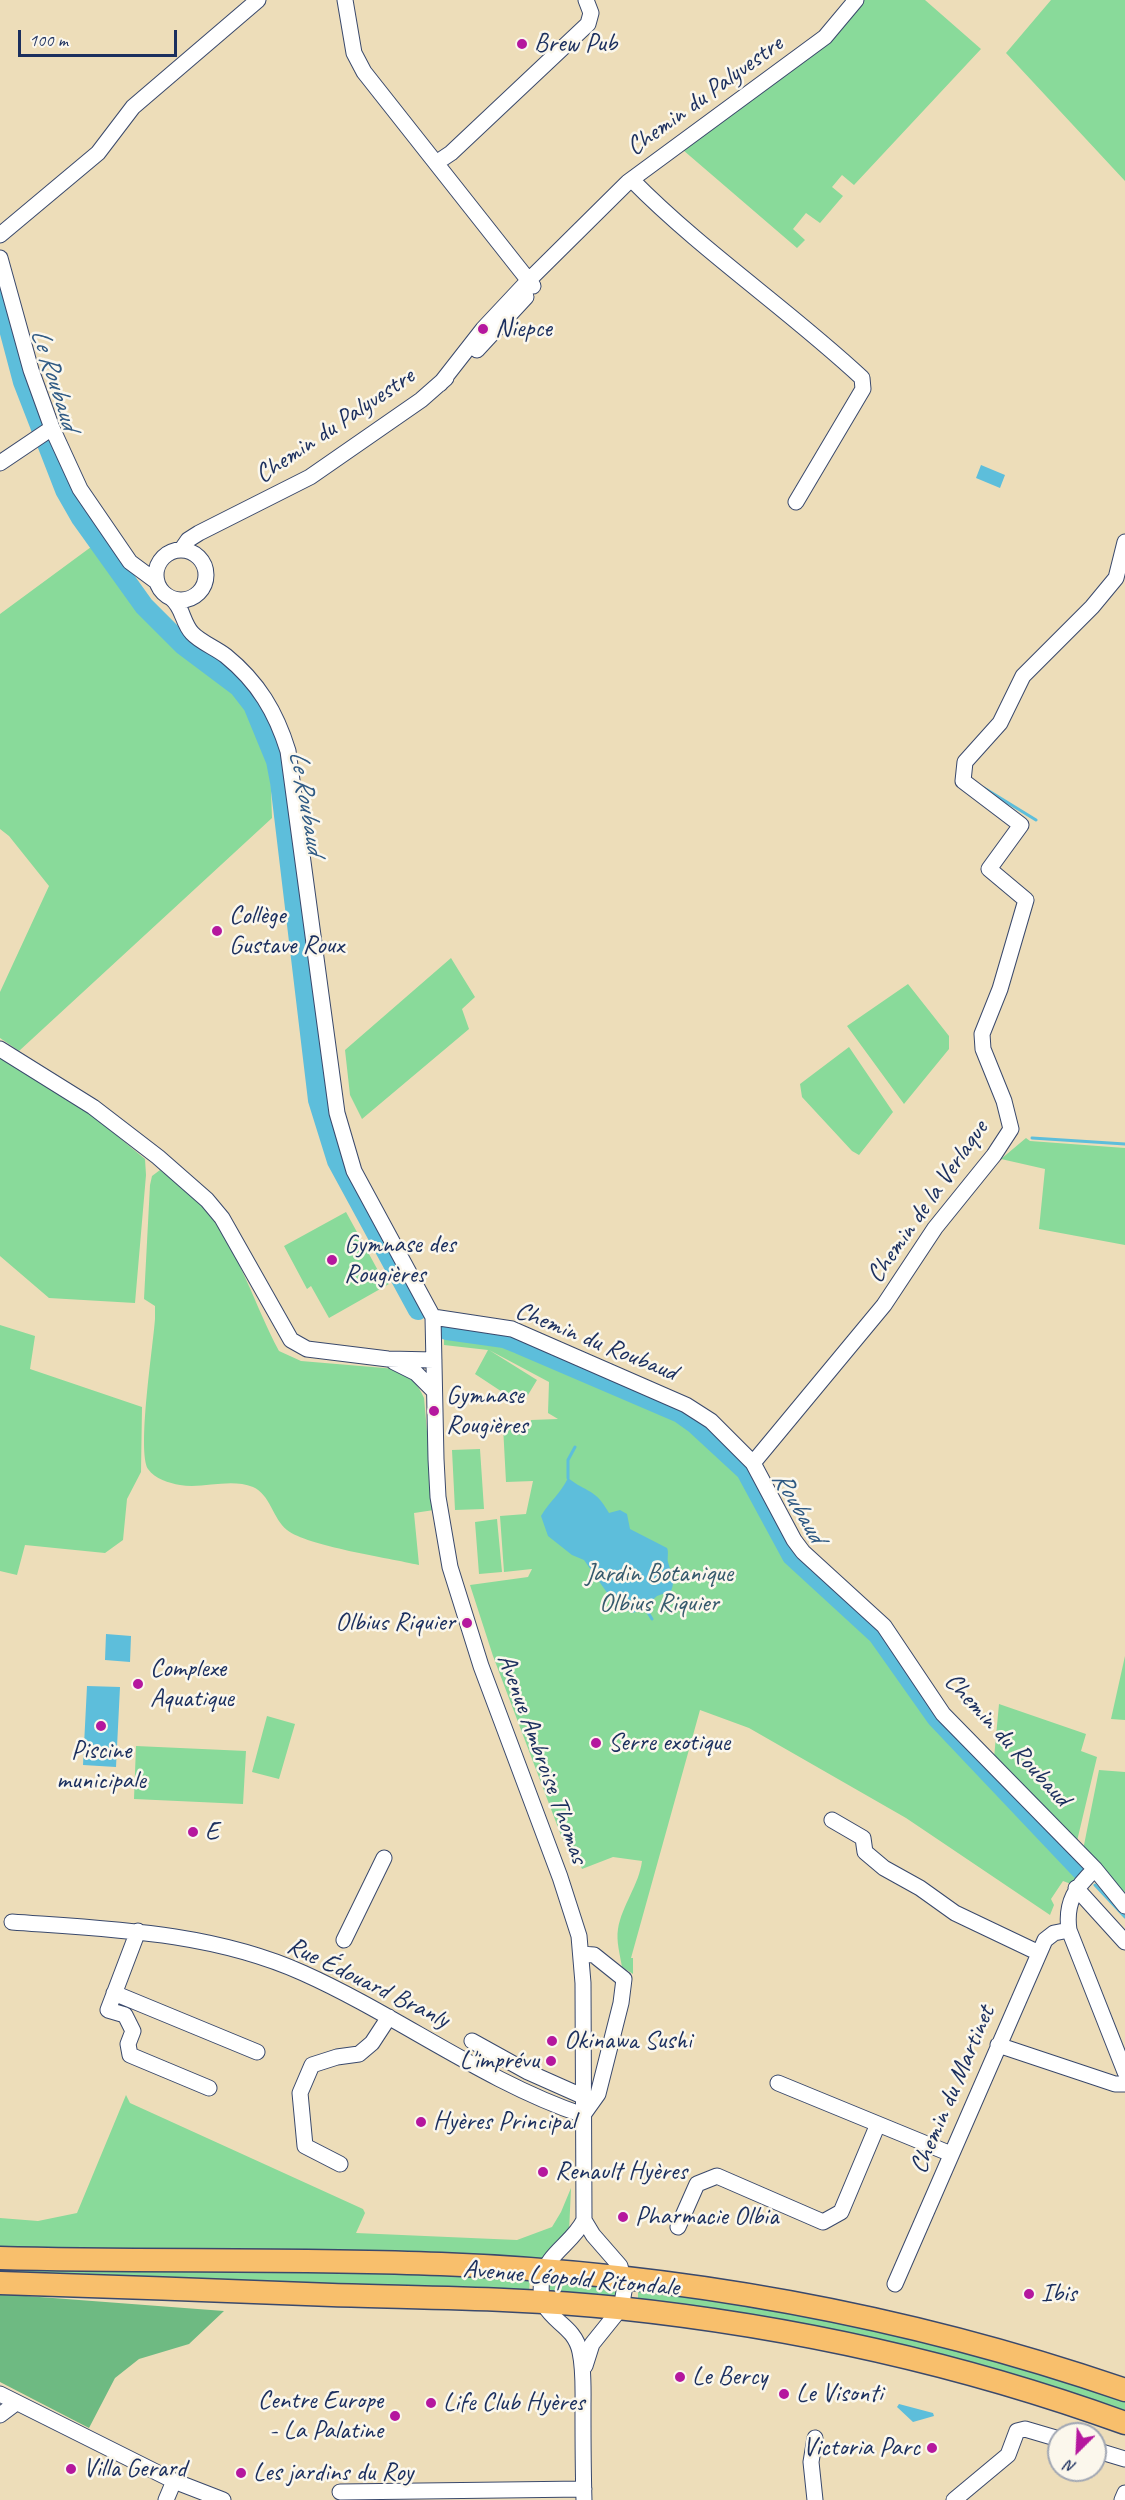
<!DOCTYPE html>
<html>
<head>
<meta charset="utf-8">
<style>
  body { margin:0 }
  #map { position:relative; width:1125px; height:2500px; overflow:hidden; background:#edddb9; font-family:Caveat,sans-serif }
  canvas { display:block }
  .north { position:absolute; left:1047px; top:2422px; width:60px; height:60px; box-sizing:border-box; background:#fbf7ec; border:2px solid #a1a7b3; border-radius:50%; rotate:204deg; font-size:16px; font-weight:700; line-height:24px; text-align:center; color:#1b2f5e }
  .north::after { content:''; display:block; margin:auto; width:21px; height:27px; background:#b5179e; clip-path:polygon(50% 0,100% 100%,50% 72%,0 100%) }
  .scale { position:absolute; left:18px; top:30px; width:159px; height:27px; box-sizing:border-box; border:3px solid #1b2f5e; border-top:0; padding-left:8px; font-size:18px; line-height:21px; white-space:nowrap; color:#1b2f5e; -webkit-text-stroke:4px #fbf7ec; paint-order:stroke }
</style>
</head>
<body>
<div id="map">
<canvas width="1125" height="2500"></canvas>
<div class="north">N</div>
<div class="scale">100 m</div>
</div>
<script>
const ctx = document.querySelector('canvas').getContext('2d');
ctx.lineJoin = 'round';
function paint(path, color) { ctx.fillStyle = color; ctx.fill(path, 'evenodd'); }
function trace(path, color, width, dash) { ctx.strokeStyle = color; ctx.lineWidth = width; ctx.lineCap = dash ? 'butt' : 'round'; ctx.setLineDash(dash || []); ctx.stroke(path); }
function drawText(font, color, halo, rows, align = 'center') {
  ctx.font = font + ' Caveat,sans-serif'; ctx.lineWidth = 5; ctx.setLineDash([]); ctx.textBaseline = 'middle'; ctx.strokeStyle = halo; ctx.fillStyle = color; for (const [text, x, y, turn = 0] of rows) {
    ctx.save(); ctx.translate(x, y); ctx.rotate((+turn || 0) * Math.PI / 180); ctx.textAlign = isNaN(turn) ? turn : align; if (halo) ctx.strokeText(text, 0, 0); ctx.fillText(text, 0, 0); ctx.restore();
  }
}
const green = new Path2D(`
  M862 0H925L981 49 854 185 842 175 832 187 843 196 820 223 806 213 793 229 805 240 797 248 683 150Z
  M1051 0H1125V181L1006 53Z
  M91 547 143 615 233 687 247 707 270 763 272 818 19 1051 0 1038V992L49 886 9 836 0 829V614Z
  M451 958 475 997 462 1009 469 1029 362 1119 350 1095 345 1050Z
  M908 984 949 1036V1049L904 1104 847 1026Z
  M849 1047 893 1112 859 1155 852 1151 802 1097 800 1084Z
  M0 1058 86 1110 145 1159 146 1175 135 1303 49 1298 0 1256Z
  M1026 1138 1030 1141 1125 1148V1245L1039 1229 1045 1169 1001 1159Z
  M160 1170C175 1183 194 1195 206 1210 240 1253 254 1304 279 1351L301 1361 396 1369C410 1376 418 1384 424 1398L434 1510 414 1513 419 1565C389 1558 307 1546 287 1530 273 1519 270 1494 253 1487 230 1478 203 1489 180 1485 169 1483 155 1479 148 1469 137 1450 153 1347 155 1319V1306L144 1299 150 1185 152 1176Z
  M346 1212 381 1276 384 1275 389 1284 329 1318 311 1286 307 1289 284 1246Z
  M0 1325 35 1336 30 1369 142 1407 141 1472 127 1499 123 1540 105 1553 25 1545 17 1575 0 1571Z
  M444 1335 511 1348 683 1423 739 1474 752 1493 784 1554 799 1573 873 1639 931 1724 1081 1878 1071 1884 1063 1881 1051 1899 1054 1905 1050 1915 906 1818 749 1728 700 1710 631 1958H633V1974L622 1967C620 1955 616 1941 618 1929 622 1905 639 1885 642 1861L613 1857 582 1869 572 1844 562 1838 493 1656 470 1585 528 1577 532 1569 504 1572 500 1516 526 1514 533 1481 506 1482 503 1426 531 1424V1420L558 1419 548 1413 549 1382 489 1350 537 1380 522 1405 475 1374 488 1350 444 1345Z
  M480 1449 484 1509 455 1510 452 1450Z
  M497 1519 502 1572 479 1574 475 1522Z
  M1125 1656V1720L1111 1719Z
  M999 1704 1086 1734 1081 1751 1097 1757 1077 1841 994 1758Z
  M267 1716 295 1724 279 1779 252 1772Z
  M136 1746 246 1751 243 1804 134 1799Z
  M1099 1770 1125 1772V1892L1120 1896 1099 1861 1083 1850Z
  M126 2095 130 2103 363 2209 365 2213 356 2233 517 2240 552 2227 561 2212 571 2188 569 2232 541 2259 0 2251V2218L38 2221 77 2213Z
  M0 2264 455 2275 530 2279 529 2292 0 2278Z
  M551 2282 614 2286 617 2293 615 2297 551 2292 549 2286Z
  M638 2289 706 2297 899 2333 1125 2399V2412L638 2302Z`);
const forest = new Path2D(`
  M0 2294 224 2311 189 2344 139 2359 115 2378 89 2428 0 2382Z`);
const water = new Path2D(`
  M981 465 1005 475 1000 488 976 478Z
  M568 1478C587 1493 595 1488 609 1513L620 1510 627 1514 630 1529 667 1548C669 1552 667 1558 668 1562 671 1573 676 1580 671 1591L657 1596 648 1604 649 1610 646 1612 644 1610 632 1613 615 1604 584 1560 572 1555 548 1536 541 1516C549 1502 561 1493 568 1478Z
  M106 1634 131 1636 130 1662 105 1660Z
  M87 1686 120 1687 116 1767 83 1765Z
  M899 2404 933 2413 934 2416 913 2422 897 2407Z`);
const stream = new Path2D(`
  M984 788 1036 820
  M1032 1138 1125 1144
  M568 1478V1460L575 1447
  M647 1611 652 1619
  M1095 1885 1125 1917`);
const river = new Path2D(`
  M0 295 23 382 65 490 81 518 144 606 183 645 239 687 253 705 276 761 280 782 318 1100 337 1161 418 1310
  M447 1330 504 1338 519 1344 680 1413 694 1423 746 1471 792 1556 878 1635 936 1717 1081 1870`);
const minor = new Path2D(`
  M345 0 354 53 364 72 533 286
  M436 163 451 153 588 24 591 13 586 0
  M632 180C703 252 788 309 862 378L863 389 796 502
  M0 235 98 153 133 107 258 0
  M0 258 31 370 52 428 80 489 130 562 157 582
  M477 350 526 297
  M440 384 483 329 528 281 628 182 825 37 856 0
  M0 463 52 428
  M181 550 188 540 199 533 310 477 421 400 446 378
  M156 575a25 25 0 1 1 50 0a25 25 0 1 1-50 0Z
  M171 598C183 607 182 622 192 633 200 642 216 648 226 656 258 682 276 712 288 751L337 1113 354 1171 433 1317 436 1459 438 1497 450 1567 481 1666 560 1877 579 1936 583 1983 584 2220C573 2243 546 2254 542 2279 535 2322 573 2318 580 2352 584 2370 583 2390 583 2408 583 2438 583 2469 584 2500
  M0 1049 93 1107 158 1157 207 1200 222 1218 291 1340 307 1349 388 1359 434 1360
  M433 1317 512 1329 686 1405 711 1421 753 1463 794 1540 803 1552 884 1626 943 1714 1095 1869 1125 1906
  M394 1362 416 1373 434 1391
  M753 1463 884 1305 935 1228 994 1155 1011 1129 1004 1101 983 1049 982 1034 1000 989 1026 900 989 869 1021 825 963 781 965 762 1000 723 1023 676 1092 607 1116 578 1125 542
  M832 1820 863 1838 865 1852 884 1868 920 1888 955 1913 1039 1953
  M1095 1869C1076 1887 1065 1902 1069 1930L1125 2072
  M1076 1888 1125 1942
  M12 1922C110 1929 212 1932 303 1973 397 2015 485 2082 583 2115L598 2094 621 2003 624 1979 594 1955 581 1954
  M138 1931 108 2010 125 2015 133 2031 128 2044 130 2055 209 2088
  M344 1940 384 1858
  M114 1993 257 2052
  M472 2041 528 2072 582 2096
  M998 2045 1115 2084H1125
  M778 2083 951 2154
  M340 2164 305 2146 300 2093 312 2065 337 2057 359 2054 372 2043 389 2017
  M584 2220 593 2235 620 2266 625 2286 621 2308 592 2344 585 2366
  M678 2227 697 2184 717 2176 823 2222 841 2212 878 2124
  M895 2284 1045 1940 1054 1933 1069 1930
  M0 2394 174 2481 223 2500
  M0 2415 16 2403
  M1095 2450 1125 2459
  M340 2492 584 2489
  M166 2500 174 2481
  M815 2500 811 2462 815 2438
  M954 2500 1008 2455 1017 2431 1025 2429 1059 2439
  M1122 2500 1125 2493`);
const highway = new Path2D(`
  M0 2258C147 2262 294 2258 441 2264 674 2273 904 2314 1125 2390
  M0 2283C111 2286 221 2291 332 2295 427 2298 523 2298 618 2308 790 2326 962 2364 1125 2423`);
const markers = [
  [522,44,6,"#b5179e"],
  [483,329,6,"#b5179e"],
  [217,931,6,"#b5179e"],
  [332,1260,6,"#b5179e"],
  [434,1411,6,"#b5179e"],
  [467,1623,6,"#b5179e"],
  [138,1684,6,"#b5179e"],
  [101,1726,6,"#b5179e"],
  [596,1743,6,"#b5179e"],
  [193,1832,6,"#b5179e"],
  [552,2041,6,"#b5179e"],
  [551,2061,6,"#b5179e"],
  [421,2122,6,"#b5179e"],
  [543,2172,6,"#b5179e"],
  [623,2217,6,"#b5179e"],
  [1029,2294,6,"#b5179e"],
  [680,2377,6,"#b5179e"],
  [784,2394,6,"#b5179e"],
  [431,2403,6,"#b5179e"],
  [395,2416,6,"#b5179e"],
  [932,2448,6,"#b5179e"],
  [71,2469,6,"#b5179e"],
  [241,2473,6,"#b5179e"]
];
const poiNames = [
  ["Brew Pub",534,44],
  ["Niepce",495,329],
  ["Collège",229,916],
  ["Gustave Roux",229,946],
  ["Gymnase des",344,1245],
  ["Rougières",344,1275],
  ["Gymnase",446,1396],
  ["Rougières",446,1426],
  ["Olbius Riquier",455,1623,"right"],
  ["Complexe",150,1669],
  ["Aquatique",150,1699],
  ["Serre exotique",608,1743],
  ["Piscine",101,1751,"center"],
  ["municipale",101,1781,"center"],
  ["E",205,1832],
  ["Okinawa Sushi",564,2041],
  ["L'imprévu",539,2061,"right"],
  ["Hyères Principal",433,2122],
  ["Renault Hyères",555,2172],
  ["Pharmacie Olbia",635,2217],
  ["Ibis",1041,2294],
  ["Le Bercy",692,2377],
  ["Le Visonti",796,2394],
  ["Centre Europe",383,2401,"right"],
  ["- La Palatine",383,2431,"right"],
  ["Life Club Hyères",443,2403],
  ["Victoria Parc",920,2448,"right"],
  ["Villa Gerard",83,2469],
  ["Les jardins du Roy",253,2473]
];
const streetNames = [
  ["Chemin du Palyvestre",705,96,-36],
  ["Chemin du Palyvestre",335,426,-34],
  ["Chemin de la Verlaque",928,1202,-55],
  ["Chemin du Roubaud",596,1342,22],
  ["Chemin du Roubaud",1007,1740,47],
  ["Avenue Ambroise Thomas",542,1759,70],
  ["Rue Édouard Branly",368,1983,26],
  ["Chemin du Martinet",953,2090,-67],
  ["Avenue Léopold Ritondale",571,2279,5]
];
const parkNames = [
  ["Jardin Botanique",659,1574],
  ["Olbius Riquier",659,1604]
];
const waterNames = [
  ["Le Roubaud",54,379,72],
  ["Le Roubaud",306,802,80],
  ["Roubaud",798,1507,59]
];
paint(green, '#89da9a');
paint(forest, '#6eba82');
paint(water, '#5dbedb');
trace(stream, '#5dbedb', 3);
trace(river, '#5dbedb', 20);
trace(minor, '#3a496c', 17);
trace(highway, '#3a496c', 25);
trace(minor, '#fff', 15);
trace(highway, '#f8bf6c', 22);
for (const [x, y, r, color] of markers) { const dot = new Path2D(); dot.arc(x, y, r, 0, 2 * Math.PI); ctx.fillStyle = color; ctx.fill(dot); trace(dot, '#fbf7ec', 2); }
drawText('26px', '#1b2f5e', '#fbf7ec', poiNames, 'left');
drawText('26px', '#1b2f5e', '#fbf7ec', streetNames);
drawText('26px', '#365a6d', '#fbf7ec', parkNames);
drawText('italic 27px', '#2f5a84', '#fbf7ec', waterNames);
</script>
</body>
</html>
